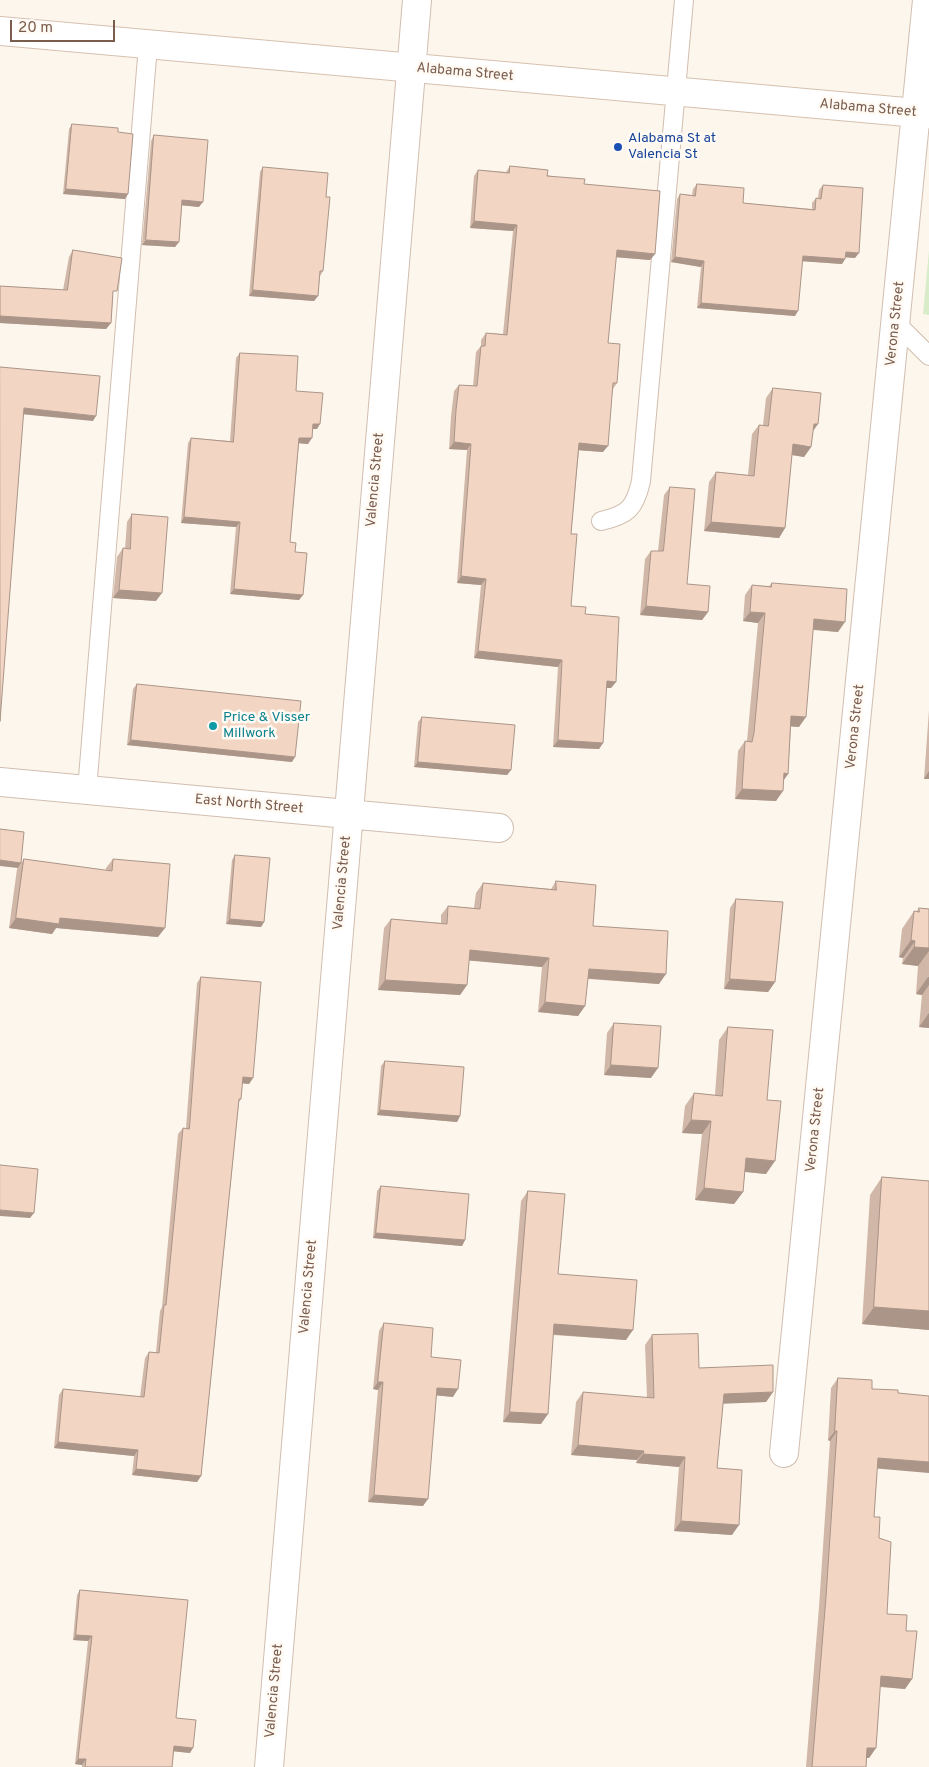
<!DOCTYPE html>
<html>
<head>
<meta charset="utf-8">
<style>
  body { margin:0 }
  #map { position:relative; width:929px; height:1767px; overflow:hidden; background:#fdf6ec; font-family:Overpass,sans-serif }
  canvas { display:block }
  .scale { position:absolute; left:10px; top:20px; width:105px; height:22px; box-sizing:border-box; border:2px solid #7a5c4d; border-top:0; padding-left:6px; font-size:15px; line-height:18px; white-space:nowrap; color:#7a5c4d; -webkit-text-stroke:4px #fffaf3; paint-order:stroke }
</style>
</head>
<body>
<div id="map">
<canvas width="929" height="1767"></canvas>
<div class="scale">20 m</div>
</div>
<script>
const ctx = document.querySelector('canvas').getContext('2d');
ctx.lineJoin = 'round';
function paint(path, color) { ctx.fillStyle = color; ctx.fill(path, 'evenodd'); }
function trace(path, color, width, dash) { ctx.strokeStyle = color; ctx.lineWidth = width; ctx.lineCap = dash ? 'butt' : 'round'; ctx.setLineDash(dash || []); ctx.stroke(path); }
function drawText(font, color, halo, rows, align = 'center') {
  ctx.font = font + ' Overpass,sans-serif'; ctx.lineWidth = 5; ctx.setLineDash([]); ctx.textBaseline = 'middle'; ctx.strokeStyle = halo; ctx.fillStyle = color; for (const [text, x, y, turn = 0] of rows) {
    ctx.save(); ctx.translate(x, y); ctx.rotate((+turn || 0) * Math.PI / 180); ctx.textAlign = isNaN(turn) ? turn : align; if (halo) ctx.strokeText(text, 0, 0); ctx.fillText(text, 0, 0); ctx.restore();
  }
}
const green = new Path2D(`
  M929 250V315L923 314Z`);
const lane = new Path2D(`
  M896 323 929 356
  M601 521C628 515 635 508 641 481L684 0
  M87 790 148 45`);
const street = new Path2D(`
  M0 782 499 828
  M784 1453 927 0
  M269 1767 417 0`);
const secondary = new Path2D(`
  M0 31 929 114`);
const wall = new Path2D(`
  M72 124 118 132 125 199 63 194 69 129Z
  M154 135 199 207 182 205 179 242 175 247 142 245 151 141Z
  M510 166 584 184 655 254 650 260 616 257 608 343 617 383 613 389 603 452 579 450 571 534V606L585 614 616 682 611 688H606L603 743 599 749 553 747 558 667 474 658 481 585 457 583 467 450 449 449 451 416 454 391 459 385 473 386 476 352 481 346V340L486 333 503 334 513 231 470 228 474 176 478 170 506 172Z
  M263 167 326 197 323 271 320 276 318 296 314 301 249 296 260 172Z
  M697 184 743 203 812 209V203L816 198H818L819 190 823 185 855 258 845 257V259L842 264 802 261 795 316 697 308 701 267 671 262 677 199 680 194 692 195 693 189Z
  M73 250 113 297 111 323 106 329 0 323V286L63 290 69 257Z
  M240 353 296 391 317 429H313L308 444 299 443 290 542 295 552 303 595 299 600 230 594 236 527 181 523 188 443 191 438 230 441 236 358Z
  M773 388 813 431 811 447 804 457 792 455 785 528 779 538 704 531 709 482 716 472 748 475 752 434 759 425H763L766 398Z
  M670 487 687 584 708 612 702 620 640 615 645 559 651 551H658L664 495Z
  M132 514 156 601 113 598 117 557 123 548 125 549 127 522Z
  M772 583 838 632 813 630 799 727 791 726 788 774 783 781 776 801 735 799 738 751 745 741H747L758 623 743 621 745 595 752 585 769 586Z
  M137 684 292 762 127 745 133 689Z
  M929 710V779H924Z
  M422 717 511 770 507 775 414 767 418 722Z
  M235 855 264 922 261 927 226 924 232 860Z
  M24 859 106 871V868L113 859 158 937 56 928 52 934 9 928 17 869Z
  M556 881 593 926 659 984 588 979 585 1006 578 1016 538 1012 542 967 469 960 467 985 460 995 378 990 384 928 391 919 441 923V915L448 906 474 908 476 893 483 883 551 889Z
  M736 899 775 982 768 992 724 989 730 908Z
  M919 908 929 909V1028L919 1027 922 995 916 994 918 966 902 964 903 958 899 957 902 929 914 911 916 912Z
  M201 977 253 1078 249 1084 242 1083 241 1099 239 1102 201 1476 197 1482 132 1475 134 1456 54 1448 59 1395 63 1389 140 1397 145 1358 149 1352H156L160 1311 162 1307 178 1134 183 1128H186L197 983Z
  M614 1023 651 1078 604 1075 607 1033Z
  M728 1027 767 1100 766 1174 745 1172 743 1192 734 1204 695 1200 702 1134 682 1133 685 1106 694 1093 715 1095 719 1040Z
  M385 1061 460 1116 457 1122 377 1115 381 1066Z
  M882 1177 929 1181V1330L862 1324 870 1195Z
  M381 1186 465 1240 462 1246 373 1238 377 1191Z
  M528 1191 558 1274 626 1340 553 1335 541 1424 503 1422 521 1201Z
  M384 1323 431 1357 453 1397 436 1395 423 1506 368 1502 378 1390 373 1389 379 1331Z
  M652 1335 699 1368 773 1392 766 1402 723 1403 717 1468 732 1535 674 1531 679 1467 636 1463 637 1460 571 1455 576 1402 583 1392 647 1398 645 1345Z
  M838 1378 872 1389 877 1469 874 1517 879 1538 887 1614 906 1631 912 1679 905 1689 880 1687 876 1748 869 1758H867L866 1767H806L819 1607 830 1441 828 1440 831 1388Z
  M80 1590 176 1718 190 1753 174 1751 172 1767H82V1765L75 1764 88 1641 73 1640 77 1595Z`);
const shadedWall = new Path2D(`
  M66 189 128 194 125 199 63 194Z
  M182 200 203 202 199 207 178 205Z
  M474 221 517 225 513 231 470 228Z
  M146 240 179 242 175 247 142 245Z
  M617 250 655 254 650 260 613 257Z
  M846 252 859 253 855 258 842 257Z
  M803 256 845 259 842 264 799 261Z
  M675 257 704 261 701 267 671 262Z
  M253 290 318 296 314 301 249 296Z
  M701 303 798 311 795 316 697 308Z
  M0 316 111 323 106 329 0 323Z
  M24 408 96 416 93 421 20 414Z
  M313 424H320L317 429H310Z
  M814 424H818L811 434Z
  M299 438H312L308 444 296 443Z
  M454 442 471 444 467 450 449 449Z
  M579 443 608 446 603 452 575 450Z
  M793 444 811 447 804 457 786 454Z
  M184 517 240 522 236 527 181 523Z
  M711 522 785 528 779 538 704 531Z
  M461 576 486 579 481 585 457 583Z
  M234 589 303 595 299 600 230 594Z
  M119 590 162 593 156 601 113 598Z
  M646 606 708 612 702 620 640 615Z
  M750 612 765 613 758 623 743 621Z
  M814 619 845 622 838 632 807 629Z
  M478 651 562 660 558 667 474 658Z
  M607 681 616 682 611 688H602Z
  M791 716 806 717 799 727 784 726Z
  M131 740 295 757 292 762 127 745Z
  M558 740 603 743 599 749 553 747Z
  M418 762 511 770 507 775 414 767Z
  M929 771V779H924Z
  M784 773 788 774 781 784Z
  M742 789 783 791 776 801 735 799Z
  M0 860 21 863 18 868 0 866Z
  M16 918H60L165 928 158 937 56 928 52 934 9 928Z
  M230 919 264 922 261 927 226 924Z
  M911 940 915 941 903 958 899 957Z
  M914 947 929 948V951L918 966 902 964Z
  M470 950 549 958 542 967 463 960Z
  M589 969 666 974 659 984 582 978Z
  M928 977H929V985L922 995 916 994Z
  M730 979 775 982 768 992 724 989Z
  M385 980 467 985 460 995 378 990Z
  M545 1002 585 1006 578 1016 538 1012Z
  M929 1013V1028L919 1027Z
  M611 1065 658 1068 651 1078 604 1075Z
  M243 1077 253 1078 249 1084 239 1083Z
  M380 1110 460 1116 457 1122 377 1115Z
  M691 1120 711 1121 702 1134 682 1133Z
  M746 1158 775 1161 766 1174 737 1171Z
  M704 1188 743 1192 734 1204 695 1200Z
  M0 1210 34 1213 30 1218 0 1216Z
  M376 1233 465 1240 462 1246 373 1238Z
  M874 1307 929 1311V1330L862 1324Z
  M554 1324 633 1330 626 1340 547 1334Z
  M378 1382H383L378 1390 373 1389Z
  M437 1388 458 1389 453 1397 432 1395Z
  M773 1392 766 1402 717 1404 724 1394Z
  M510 1412 548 1414 541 1424 503 1422Z
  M835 1431H837L830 1441 828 1440Z
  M58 1442 138 1450 134 1456 54 1448Z
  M578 1445 644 1451 637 1460 571 1455Z
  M643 1454 685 1457 679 1467 636 1463Z
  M878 1458 929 1462V1473L871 1468Z
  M136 1469 201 1476 197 1482 132 1475Z
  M374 1495 428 1499 423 1506 368 1502Z
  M681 1521 739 1525 732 1535 674 1531Z
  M76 1635 92 1636 88 1641 73 1640Z
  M881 1676 912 1679 905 1689 874 1686Z
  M174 1746 193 1748 190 1753 170 1751Z
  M867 1748H876L869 1758H860Z
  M78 1759H86L82 1765 75 1764Z`);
const building = new Path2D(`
  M72 124 118 128V132L133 134 128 194 66 189Z
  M154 135 208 140 203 202 182 200 179 242 146 240Z
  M510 166 548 170 547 176 585 179 584 184 660 191 655 254 617 250 608 343 620 344 617 383H613L608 446 579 443 571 534H577L571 606 586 607 585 614 619 617 616 682 607 681 603 743 558 740 562 660 478 651 486 579 461 576 471 444 454 442 456 410 459 385 477 386 481 346H485L486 333 507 335 517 225 474 221 478 170 509 173Z
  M263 167 328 173 326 197H330L323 271H320L318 296 253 290Z
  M697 184 744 188 743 203 815 210 816 198 821 199 823 185 863 188 859 253 846 252 845 259 803 256 798 311 701 303 704 261 675 257 680 194 695 196Z
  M73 250 122 258 117 291H113L111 323 0 316V286L67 290Z
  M240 353 298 356 296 391 323 393 320 424H313L312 438H299L290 542 296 543 295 552 307 553 303 595 234 589 240 522 184 517 191 438 233 442Z
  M0 367 100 376 96 416 24 408 0 721Z
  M773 388 821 393 818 424H814L811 447 793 444 785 528 711 522 716 472 754 476 759 425 768 426Z
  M670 487 695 489 687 584 710 586 708 612 646 606 651 551H663Z
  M132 514 168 517 162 593 119 590 123 548 130 549Z
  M772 583 847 589 845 622 814 619 806 717 791 716 788 774 784 773 783 791 742 789 745 741 752 742 754 733 765 613 750 612 752 585 771 587Z
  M137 684 301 701 295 757 131 740Z
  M422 717 515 725 511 770 418 762Z
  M0 829 24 832 21 863 0 860Z
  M235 855 270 858 264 922 230 919Z
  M24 859 112 871 113 859 170 864 165 928 60 918 59 924 16 918Z
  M556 881 596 885 593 926 668 931 666 974 589 969 585 1006 545 1002 549 958 470 950 467 985 385 980 391 919 447 924 448 906 480 909 483 883 556 890Z
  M736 899 783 902 775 982 730 979Z
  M919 908 929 909V948L914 947 915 941 911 940 914 911 919 912Z
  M201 977 261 982 253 1078 243 1077 241 1099H239L201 1476 136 1469 138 1450 58 1442 63 1389 144 1397 149 1352 159 1353 164 1305H166L183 1128 189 1129Z
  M614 1023 661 1026 658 1068 611 1065Z
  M728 1027 773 1030 767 1100 781 1101 775 1161 746 1158 743 1192 704 1188 711 1121 691 1120 694 1093 722 1096Z
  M385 1061 464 1067 460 1116 380 1110Z
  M0 1165 38 1169 34 1213 0 1210Z
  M882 1177 929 1181V1311L874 1307Z
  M381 1186 469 1194 465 1240 376 1233Z
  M528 1191 565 1194 558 1274 637 1280 633 1330 554 1324 548 1414 510 1412Z
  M384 1323 433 1328 431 1357 461 1360 458 1389 437 1388 428 1499 374 1495 383 1382H378Z
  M698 1334 699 1368 773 1365V1392L724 1394 717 1468 742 1470 739 1525 681 1521 685 1457 643 1454 644 1451 578 1445 583 1392 654 1398 652 1335Z
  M838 1378 872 1380V1389L898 1390V1393L929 1396V1462L878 1458 874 1517H880L879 1538 891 1542 887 1614 907 1615 906 1631H917L912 1679 881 1676 876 1748H867L866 1767H812L826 1597 837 1431H835Z
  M80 1590 188 1600 176 1718 196 1720 193 1748 174 1746 172 1767H85L86 1759H78L92 1636 76 1635Z`);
const markers = [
  [618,147,5,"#1a4fb4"],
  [213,726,5,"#0f9aa8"]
];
const streetNames = [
  ["Alabama Street",465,73,5],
  ["Alabama Street",868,109,5],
  ["Verona Street",896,324,-84],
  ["Valencia Street",376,480,-85],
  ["Verona Street",856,727,-84],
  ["East North Street",249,805,5],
  ["Valencia Street",343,883,-85],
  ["Verona Street",816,1130,-84],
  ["Valencia Street",309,1287,-85],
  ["Valencia Street",275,1691,-85]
];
const transitNames = [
  ["Alabama St at",628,139],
  ["Valencia St",628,155]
];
const cultureNames = [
  ["Price & Visser",223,718],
  ["Millwork",223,734]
];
paint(green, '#d8ecc9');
trace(lane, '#d1beb0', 20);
trace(street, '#d1beb0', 30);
trace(secondary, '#d6c0b0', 30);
trace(lane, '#fff', 18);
trace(street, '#fff', 28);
trace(secondary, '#fff', 28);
paint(wall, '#d1b7a8');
paint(shadedWall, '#aa9588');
paint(building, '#f3d5c3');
trace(building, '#aa9588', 1);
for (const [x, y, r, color] of markers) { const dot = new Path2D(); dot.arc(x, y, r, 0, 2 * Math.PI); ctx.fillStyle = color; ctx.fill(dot); trace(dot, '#fffaf3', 2); }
drawText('14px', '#7a5c4d', '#fffaf3', streetNames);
drawText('14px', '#164399', '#fffaf3', transitNames, 'left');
drawText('14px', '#0d838f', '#fffaf3', cultureNames, 'left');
</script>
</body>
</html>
